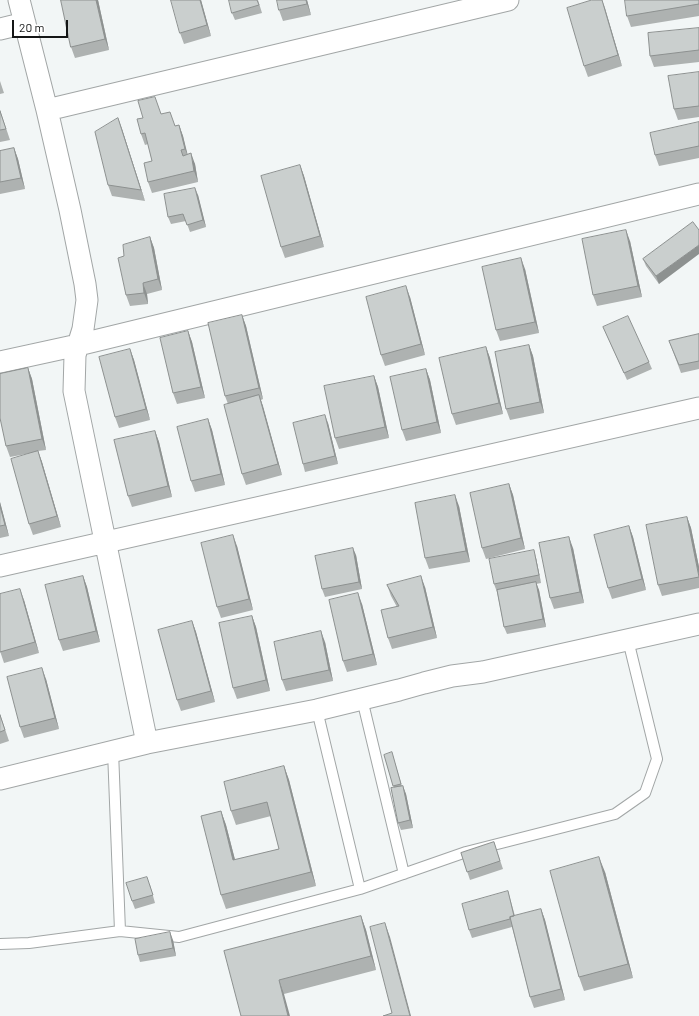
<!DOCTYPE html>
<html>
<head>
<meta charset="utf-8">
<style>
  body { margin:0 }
  #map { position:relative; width:699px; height:1016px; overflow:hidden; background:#f2f6f6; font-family:Barlow,sans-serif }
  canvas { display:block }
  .scale { position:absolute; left:12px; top:20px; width:56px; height:18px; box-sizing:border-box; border:2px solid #141616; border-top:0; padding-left:5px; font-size:12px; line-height:14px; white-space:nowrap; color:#141616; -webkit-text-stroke:3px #fff; paint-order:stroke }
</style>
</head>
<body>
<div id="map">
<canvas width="699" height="1016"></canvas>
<div class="scale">20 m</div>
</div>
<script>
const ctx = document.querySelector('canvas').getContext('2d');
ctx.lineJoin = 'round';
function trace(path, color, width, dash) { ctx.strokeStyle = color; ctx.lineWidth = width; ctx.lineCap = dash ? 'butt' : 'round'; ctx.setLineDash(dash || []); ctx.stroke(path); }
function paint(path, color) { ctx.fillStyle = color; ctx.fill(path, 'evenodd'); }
const service = new Path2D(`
  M362 699 404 874
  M317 710 360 889
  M113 751 120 931
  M0 944 29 943 120 931 179 937 360 889 466 852 615 814 645 793 657 759 628 640`);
const minor = new Path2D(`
  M19 0 47 110 70 210 85 284 87 300 83 329 75 355 74 391 147 743
  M0 29 25 23
  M47 110 508 0
  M0 362 78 345 699 194
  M0 566 699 408
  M0 779 147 743 317 710 399 690 424 683 452 676 483 672 699 624`);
const wall = new Path2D(`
  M61 0H98L109 50 75 58 71 47Z
  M201 0 211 36 184 44 180 33Z
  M258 0 262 13 235 20 232 13Z
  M307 0 311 15 283 21 279 10Z
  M602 0 622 66 588 77 584 66Z
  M699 0V16L631 27 627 16Z
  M699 28V62L654 67 650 56Z
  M699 72V117L678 120 674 109Z
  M0 81 4 93 0 94Z
  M0 110 10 140 0 142Z
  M161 114 175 126 179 125 183 136 187 154 195 164 198 182 152 193 148 182 152 161 148 144 145 145 141 134Z
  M118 118 122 129 145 201 112 196 108 185Z
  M699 122V158L659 166 655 155Z
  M14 148 18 159 25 189 0 194V151Z
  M300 165 304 176 324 247 285 258 281 247Z
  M198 195 206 227 190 232 186 221 171 224 168 217Z
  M693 222 659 284 646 266 643 259Z
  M150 237 154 248 162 290 147 294 148 304 130 306 126 295 124 256Z
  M630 241 642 297 597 306 593 295Z
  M525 269 539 333 500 341 496 330Z
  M410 297 425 355 385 366 381 355Z
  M242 315 246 326 263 399 261 400 282 475 246 485 242 474 228 404 225 396Z
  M603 327 649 362 652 369 627 380Z
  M188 331 192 342 205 398 177 404 173 393Z
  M699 334V369L681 373 669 341Z
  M529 345 533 356 544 413 510 420 506 409Z
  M486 347 490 358 503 414 456 425 452 414Z
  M130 349 134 360 150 420 119 428 115 417Z
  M28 368 32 379 46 450 38 451 42 462 61 527 33 535 29 524 37 452 10 457 6 446Z
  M426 369 430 380 441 433 406 441 402 430Z
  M374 376 378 387 389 438 339 449 335 438Z
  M208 419 212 430 225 485 195 492 191 481Z
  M328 423 338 464 305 472 303 464Z
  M155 431 159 442 172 497 132 507 128 496Z
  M509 484 513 495 525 549 486 559 482 548Z
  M0 502 9 536 0 538Z
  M459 506 470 562 429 569 425 558Z
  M687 517 691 528 699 567V588L662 596 658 585Z
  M629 526 633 537 646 590 612 599 608 588Z
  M237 546 253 610 221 618 217 607Z
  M573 548 584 603 554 609 550 598Z
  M356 555 362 589 325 597 322 589Z
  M536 558 541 583 536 584 539 590 546 627 507 634 504 627 497 592 494 584Z
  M83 576 87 587 100 642 63 651 59 640Z
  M387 585 425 587 437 638 392 649 388 638 397 607 391 596Z
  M24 600 39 653 4 663 0 651Z
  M362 604 377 665 347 672 343 661Z
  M252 616 256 627 270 691 237 699 233 688Z
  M192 621 196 632 215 702 181 711 177 700Z
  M325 642 333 681 286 691 282 680Z
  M46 679 59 729 24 738 20 727Z
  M0 714 9 741 0 744Z
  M384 755 393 756 402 786 406 794 413 828 401 830 398 823 394 788Z
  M284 766 289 780 316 886 226 909 221 895V811L226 825 235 860 279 849 271 816 236 825 231 811Z
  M494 842 503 869 470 880 461 853Z
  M605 872 633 978 584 991 579 977Z
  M150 885 155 903 135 909 132 901Z
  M508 891 515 916 541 909 545 920 565 1000 534 1008 530 997 512 927 472 938 469 930Z
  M361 916 366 930 376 970 284 994 224 951Z
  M173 940 176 956 140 962 138 955Z`);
const shadedWall = new Path2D(`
  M96 0H98L109 50 105 39Z
  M200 0H201L211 36 207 25Z
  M306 0H307L311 15 307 4Z
  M602 0 605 8 622 66 618 55Z
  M118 118 122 129 145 201 141 190Z
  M179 125 183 136 189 160 185 149Z
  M14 148 18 159 25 189 21 178Z
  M191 153 195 164 198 182 194 171Z
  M300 165 304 176 324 247 320 236Z
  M195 188 198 195 206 227 203 220Z
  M626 230 630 241 642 297 638 286Z
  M150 237 154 248 162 290 158 279Z
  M699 245V254L659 284 656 276Z
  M521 258 525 269 539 333 535 322Z
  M143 283 147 294 148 304 144 293Z
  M406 286 410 297 425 355 421 344Z
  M242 315 246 326 263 399 259 388Z
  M188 331 192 342 205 398 201 387Z
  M529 345 533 356 544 413 540 402Z
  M486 347 490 358 503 414 499 403Z
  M130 349 134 360 150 420 146 409Z
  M28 368 32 379 46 450 42 439Z
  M426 369 430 380 441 433 437 422Z
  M374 376 378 387 389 438 385 427Z
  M259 395 263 406 282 475 278 464Z
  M325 415 328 423 338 464 335 456Z
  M208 419 212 430 225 485 221 474Z
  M155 431 159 442 172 497 168 486Z
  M38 451 42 462 61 527 57 516Z
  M509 484 513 495 525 549 521 538Z
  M455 495 459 506 470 562 466 551Z
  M0 502 9 536 5 525 0 506Z
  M687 517 691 528 699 567V576Z
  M629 526 633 537 646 590 642 579Z
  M233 535 237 546 253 610 249 599Z
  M569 537 573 548 584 603 580 592Z
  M353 548 356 555 362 589 359 582Z
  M534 550 536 558 541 583 539 575Z
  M83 576 87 587 100 642 96 631Z
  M421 576 425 587 437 638 433 627Z
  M536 582 539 590 546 627 543 619Z
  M20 589 24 600 39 653 35 642Z
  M358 593 362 604 377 665 373 654Z
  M252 616 256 627 270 691 266 680Z
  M192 621 196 632 215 702 211 691Z
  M321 631 325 642 333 681 329 670Z
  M42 668 46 679 59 729 55 718Z
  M284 766 289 780 316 886 311 872Z
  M403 786 406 794 413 828 410 820Z
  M221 811 226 825 239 875 233 860Z
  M599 857 605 872 633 978 628 964Z
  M541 909 545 920 565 1000 561 989Z
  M361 916 366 930 376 970 371 956Z
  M385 923 390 937 411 1016H410Z
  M170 932 173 940 176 956 173 948Z
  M279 980 284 994 290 1016H288Z`);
const building = new Path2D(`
  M61 0H96L105 39 71 47Z
  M171 0H200L207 25 180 33Z
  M229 0H257L259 5 232 13Z
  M277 0H306L307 4 279 10Z
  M592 0H602L618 55 584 66 567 8Z
  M625 0H699V4L627 16Z
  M699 28V50L650 56 648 33Z
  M699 72V106L674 109 668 76Z
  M155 97 161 114 170 112 175 126 179 125 185 149 181 150 183 156 191 153 194 171 148 182 144 163 152 161 145 133 141 134 137 119 143 118 138 101Z
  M0 111 6 129 0 130Z
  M118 118 141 190 108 185 95 132Z
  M699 122V146L655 155 650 133Z
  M14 148 21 178 0 182V151Z
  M300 165 320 236 281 247 261 176Z
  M195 188 203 220 187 225 183 214 168 217 164 194Z
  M693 222 699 230V245L656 276 643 259Z
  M626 230 638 286 593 295 582 239Z
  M150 237 158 279 143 283 144 293 126 295 118 258 124 256 123 245Z
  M521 258 535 322 496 330 482 267Z
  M406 286 421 344 381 355 366 297Z
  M242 315 259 388 225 396 208 323Z
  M628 316 649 362 624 373 603 327Z
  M188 331 201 387 173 393 160 338Z
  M699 334V361L679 365 669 341Z
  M529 345 540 402 506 409 495 352Z
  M486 347 499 403 452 414 439 358Z
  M130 349 146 409 115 417 99 357Z
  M28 368 42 439 6 446 0 418V374Z
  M426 369 437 422 402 430 390 377Z
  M374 376 385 427 335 438 324 386Z
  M259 395 278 464 242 474 224 405Z
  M325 415 335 456 303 464 293 423Z
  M208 419 221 474 191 481 177 427Z
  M155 431 168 486 128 496 114 440Z
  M38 451 57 516 29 524 11 459Z
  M509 484 521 538 482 548 470 493Z
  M455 495 466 551 425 558 415 503Z
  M0 506 5 525 0 526Z
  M687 517 699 577 658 585 646 525Z
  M629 526 642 579 608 588 594 535Z
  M233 535 249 599 217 607 201 543Z
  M569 537 580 592 550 598 539 543Z
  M353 548 359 582 322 589 315 556Z
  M534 550 539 575 494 584 489 559Z
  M83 576 96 631 59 640 45 585Z
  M421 576 433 627 388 638 381 610 399 606 387 585Z
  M536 582 543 619 504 627 497 590Z
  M20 589 35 642 0 652V594Z
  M358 593 373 654 343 661 329 600Z
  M252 616 266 680 233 688 219 623Z
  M192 621 211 691 177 700 158 630Z
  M321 631 329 670 282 680 274 642Z
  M42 668 55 718 20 727 7 677Z
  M0 715 5 730 0 732Z
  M392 752 401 784 393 786 384 755Z
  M284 766 311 872 221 895 201 816 221 811 233 860 279 849 267 802 231 811 224 782Z
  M403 786 410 820 398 823 391 788Z
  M494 842 500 861 467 872 461 853Z
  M599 857 628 964 579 977 550 871Z
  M147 877 153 895 132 901 126 883Z
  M508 891 514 916 510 917V919L469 930 462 904Z
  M541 909 561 989 530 997 510 917Z
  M361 916 371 956 279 980 288 1016H241L224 951Z
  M385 923 410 1016H383L392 1013 370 927Z
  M170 932 173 948 138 955 135 939Z`);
trace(service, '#a2a6a6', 12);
trace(minor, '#a2a6a6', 23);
trace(service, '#fff', 10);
trace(minor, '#fff', 21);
paint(wall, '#aeb2b1');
paint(shadedWall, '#8d9190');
paint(building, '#cacfce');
trace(building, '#8d9190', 1);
</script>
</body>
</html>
